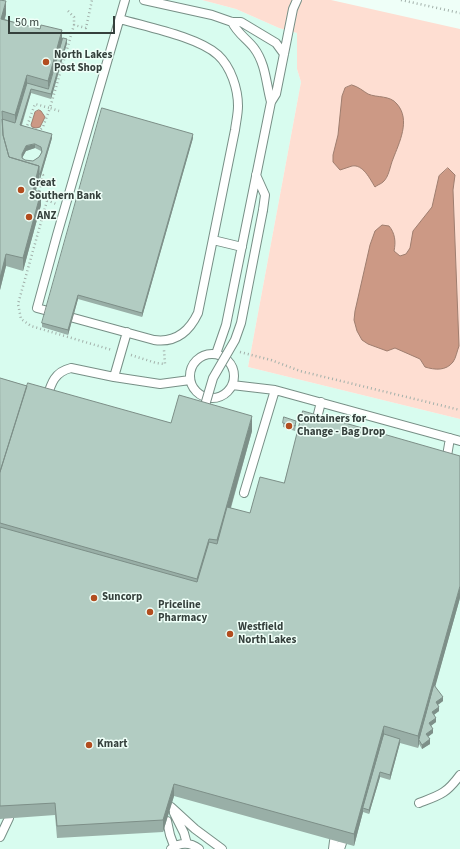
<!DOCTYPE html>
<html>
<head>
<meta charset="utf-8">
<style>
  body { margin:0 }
  #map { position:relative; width:460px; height:849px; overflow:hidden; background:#effff8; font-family:"Source Sans 3",sans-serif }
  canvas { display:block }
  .scale { position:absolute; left:8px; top:16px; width:107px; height:18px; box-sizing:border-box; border:2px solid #35403c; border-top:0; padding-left:5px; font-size:12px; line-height:14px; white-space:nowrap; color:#35403c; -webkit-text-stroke:3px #effff8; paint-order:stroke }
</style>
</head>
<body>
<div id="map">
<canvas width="460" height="849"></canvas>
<div class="scale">50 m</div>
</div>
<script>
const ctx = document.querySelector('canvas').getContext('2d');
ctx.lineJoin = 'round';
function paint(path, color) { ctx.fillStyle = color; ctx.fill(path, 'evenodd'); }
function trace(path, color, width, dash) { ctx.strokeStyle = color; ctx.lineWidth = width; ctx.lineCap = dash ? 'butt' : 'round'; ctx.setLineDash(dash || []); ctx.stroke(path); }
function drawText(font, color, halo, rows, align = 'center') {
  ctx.font = font + ' "Source Sans 3",sans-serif'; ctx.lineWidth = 3; ctx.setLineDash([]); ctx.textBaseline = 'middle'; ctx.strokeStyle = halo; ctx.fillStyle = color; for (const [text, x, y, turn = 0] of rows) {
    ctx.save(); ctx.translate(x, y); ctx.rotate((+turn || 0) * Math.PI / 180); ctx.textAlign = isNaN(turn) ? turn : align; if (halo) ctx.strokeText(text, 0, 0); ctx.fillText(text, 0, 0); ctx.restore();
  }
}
const built = new Path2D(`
  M0 0H202L236 9 279 28 297 33V69L301 82 248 367 460 419V849H0Z`);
const green = new Path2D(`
  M202 0H331L460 29V419L248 367 301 82 297 69V33L279 28 236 9Z`);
const water = new Path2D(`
  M352 85C359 87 363 91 368 94 377 98 390 95 397 104 411 120 399 143 393 159 390 166 389 177 383 182 381 184 377 185 375 187 370 179 363 164 352 166 348 167 344 169 340 170L333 162V155L338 135 342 96 345 88Z
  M39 110 41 111 45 117 40 127 36 128 32 127 31 125 35 112Z
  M448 168 455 175 453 190 459 346C457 351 456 358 453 362 446 371 435 370 425 367L420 359 395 348 387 351 368 344 362 340 357 331 354 320 355 311 370 245 375 231 382 225 389 226C395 233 396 242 394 251L400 256 406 254 410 248 413 231 432 207 439 176Z`);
const path = new Path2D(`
  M401 0 460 13
  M68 11 74 17V25
  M26 129 35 104 50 108 74 25 86 28 92 0
  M38 132 43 127 50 108 59 111
  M39 173 43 175 38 196 56 204
  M47 201 18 304 21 319 31 326 112 350
  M240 352 271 360 300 371 460 410
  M131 355 156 363 165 364 164 350`);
const service = new Path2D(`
  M144 0 212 15 232 22H241L276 43 284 54
  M120 19C147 27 198 37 218 55 231 67 238 89 238 106 238 114 236 122 235 130L198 313C189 332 175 343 154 340L37 308 57 235 125 0
  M232 22C237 33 247 39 254 48 266 64 266 84 271 102
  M256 175 265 195 263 210
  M213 240 242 247
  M190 376a22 22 0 1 1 44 0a22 22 0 1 1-44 0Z
  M216 354 226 325 271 102 276 94 293 9 297 0
  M114 377 127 332
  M232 385 275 390 460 441
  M46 400C51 384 54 372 71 368L114 377 160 384 190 380
  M315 426 321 402
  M446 462 450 438
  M244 493 275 390
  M419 803C440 795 446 794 460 775
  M171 807 195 829 222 849
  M174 813 184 833 187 844
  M167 821 170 835 174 846
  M0 837 9 818
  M171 849C180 842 190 842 199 849
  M333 849 334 841
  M340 849 342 843`);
const serviceBridge = new Path2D(`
  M203 412 213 378 235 340 241 323 263 210`);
const wall = new Path2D(`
  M0 0 6 14 5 19 62 38 67 43 51 99 31 93 22 125 52 138 40 179 39 178 36 190 41 205 23 271 6 266 0 290ZM35 148 41 151V153L39 157 33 161 25 160 22 158 26 151Z
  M193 138 142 317 78 299 68 335 42 327V323Z
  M0 378 27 386 171 423 252 431 231 508 460 598 435 686 443 701 438 705 439 711 434 715 436 722 431 726 433 733 428 737 430 744 422 749 419 744 418 748 400 743 390 780 380 777 369 814 363 812 354 846 174 796 163 832 57 838 55 815 0 819Z
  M283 423 296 425 295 431 283 427Z`);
const shadedWall = new Path2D(`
  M6 1V14L1 31V19Z
  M62 30V43L48 93V81Z
  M67 39V43L51 99V94Z
  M27 75V87L15 128V115Z
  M31 89V93L20 129V125Z
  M52 134V138L40 179V174Z
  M193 134V138L142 317V313Z
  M35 144V148L26 151 22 158V154L26 146Z
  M39 166V178L33 202V190Z
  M41 192V205L23 271V258Z
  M6 254V266L0 290V278Z
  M78 295V299L68 335V330Z
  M252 416V431L217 556V540Z
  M209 539V554L197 595V579Z
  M460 586V598L420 741 419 740V744L418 748V736Z
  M443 697V701L436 706V702Z
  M439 707V711L432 716V712Z
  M436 718V722L429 727V723Z
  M384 726V738L363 808V812L354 846V834Z
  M433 729V733L426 738V734Z
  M400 739V743L390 780V775Z
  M430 739V744L422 749V745Z
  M380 772V777L369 814V810Z
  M174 784V796L163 832V820Z`);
const building = new Path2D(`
  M0 0 6 1 1 19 40 29 41 25 62 30 48 81 27 75 15 115 2 111 3 135 9 157 39 166 33 190 41 192 23 258 6 254 0 278Z
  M63 38 67 39 51 94 31 89 20 125 52 134 40 174H39V166L9 157 3 135 2 119 15 123 27 83 48 89ZM35 144 41 147 42 152 39 157 33 161 25 160 22 158V154L26 146Z
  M102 108 193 134 142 313 78 295 68 330 42 323Z
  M0 378 27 386 0 472Z
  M28 383 171 423 179 395 252 416 217 540 209 539 197 579 0 523V472Z
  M303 411 460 456V586L418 736 384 726 354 834 174 784 163 820 57 826 55 803 0 806V527L197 582 209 542 217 544 227 507 250 513 260 477 284 483Z
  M284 417 296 421 295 426 283 423Z
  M434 685 443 697 436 702 439 707 432 712 436 718 429 723 433 729 426 734 430 739 422 745 419 740Z
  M384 734 400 739 390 775 380 772 369 810 363 808Z`);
const markers = [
  [46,62,4,"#b24d1f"],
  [21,190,4,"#b24d1f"],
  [29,217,4,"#b24d1f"],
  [289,426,4,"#b24d1f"],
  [94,598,4,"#b24d1f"],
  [150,612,4,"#b24d1f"],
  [230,634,4,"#b24d1f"],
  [89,745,4,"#b24d1f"]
];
const poiNames = [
  ["North Lakes",54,56],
  ["Post Shop",54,69],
  ["Great",29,184],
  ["Southern Bank",29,197],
  ["ANZ",37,217],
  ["Containers for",297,420],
  ["Change - Bag Drop",297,433],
  ["Suncorp",102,598],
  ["Priceline",158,606],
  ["Pharmacy",158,619],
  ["Westfield",238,628],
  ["North Lakes",238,641],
  ["Kmart",97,745]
];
paint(built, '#d8fcef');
paint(green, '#feded2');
paint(water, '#cc9985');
trace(water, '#9f7e6f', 1);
trace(service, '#778f86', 10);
trace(path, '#a2b0aa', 2.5, [1, 3]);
trace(service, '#fff', 8);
trace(serviceBridge, '#778f86', 10, []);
trace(serviceBridge, '#fff', 8);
paint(wall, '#99afa7');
paint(shadedWall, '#7d8f88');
paint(building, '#b2ccc2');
trace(building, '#7d8f88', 1);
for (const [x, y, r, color] of markers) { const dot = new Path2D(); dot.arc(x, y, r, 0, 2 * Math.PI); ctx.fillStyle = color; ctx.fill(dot); trace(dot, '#effff8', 1.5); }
drawText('bold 11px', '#35403c', '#effff8', poiNames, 'left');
</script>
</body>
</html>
